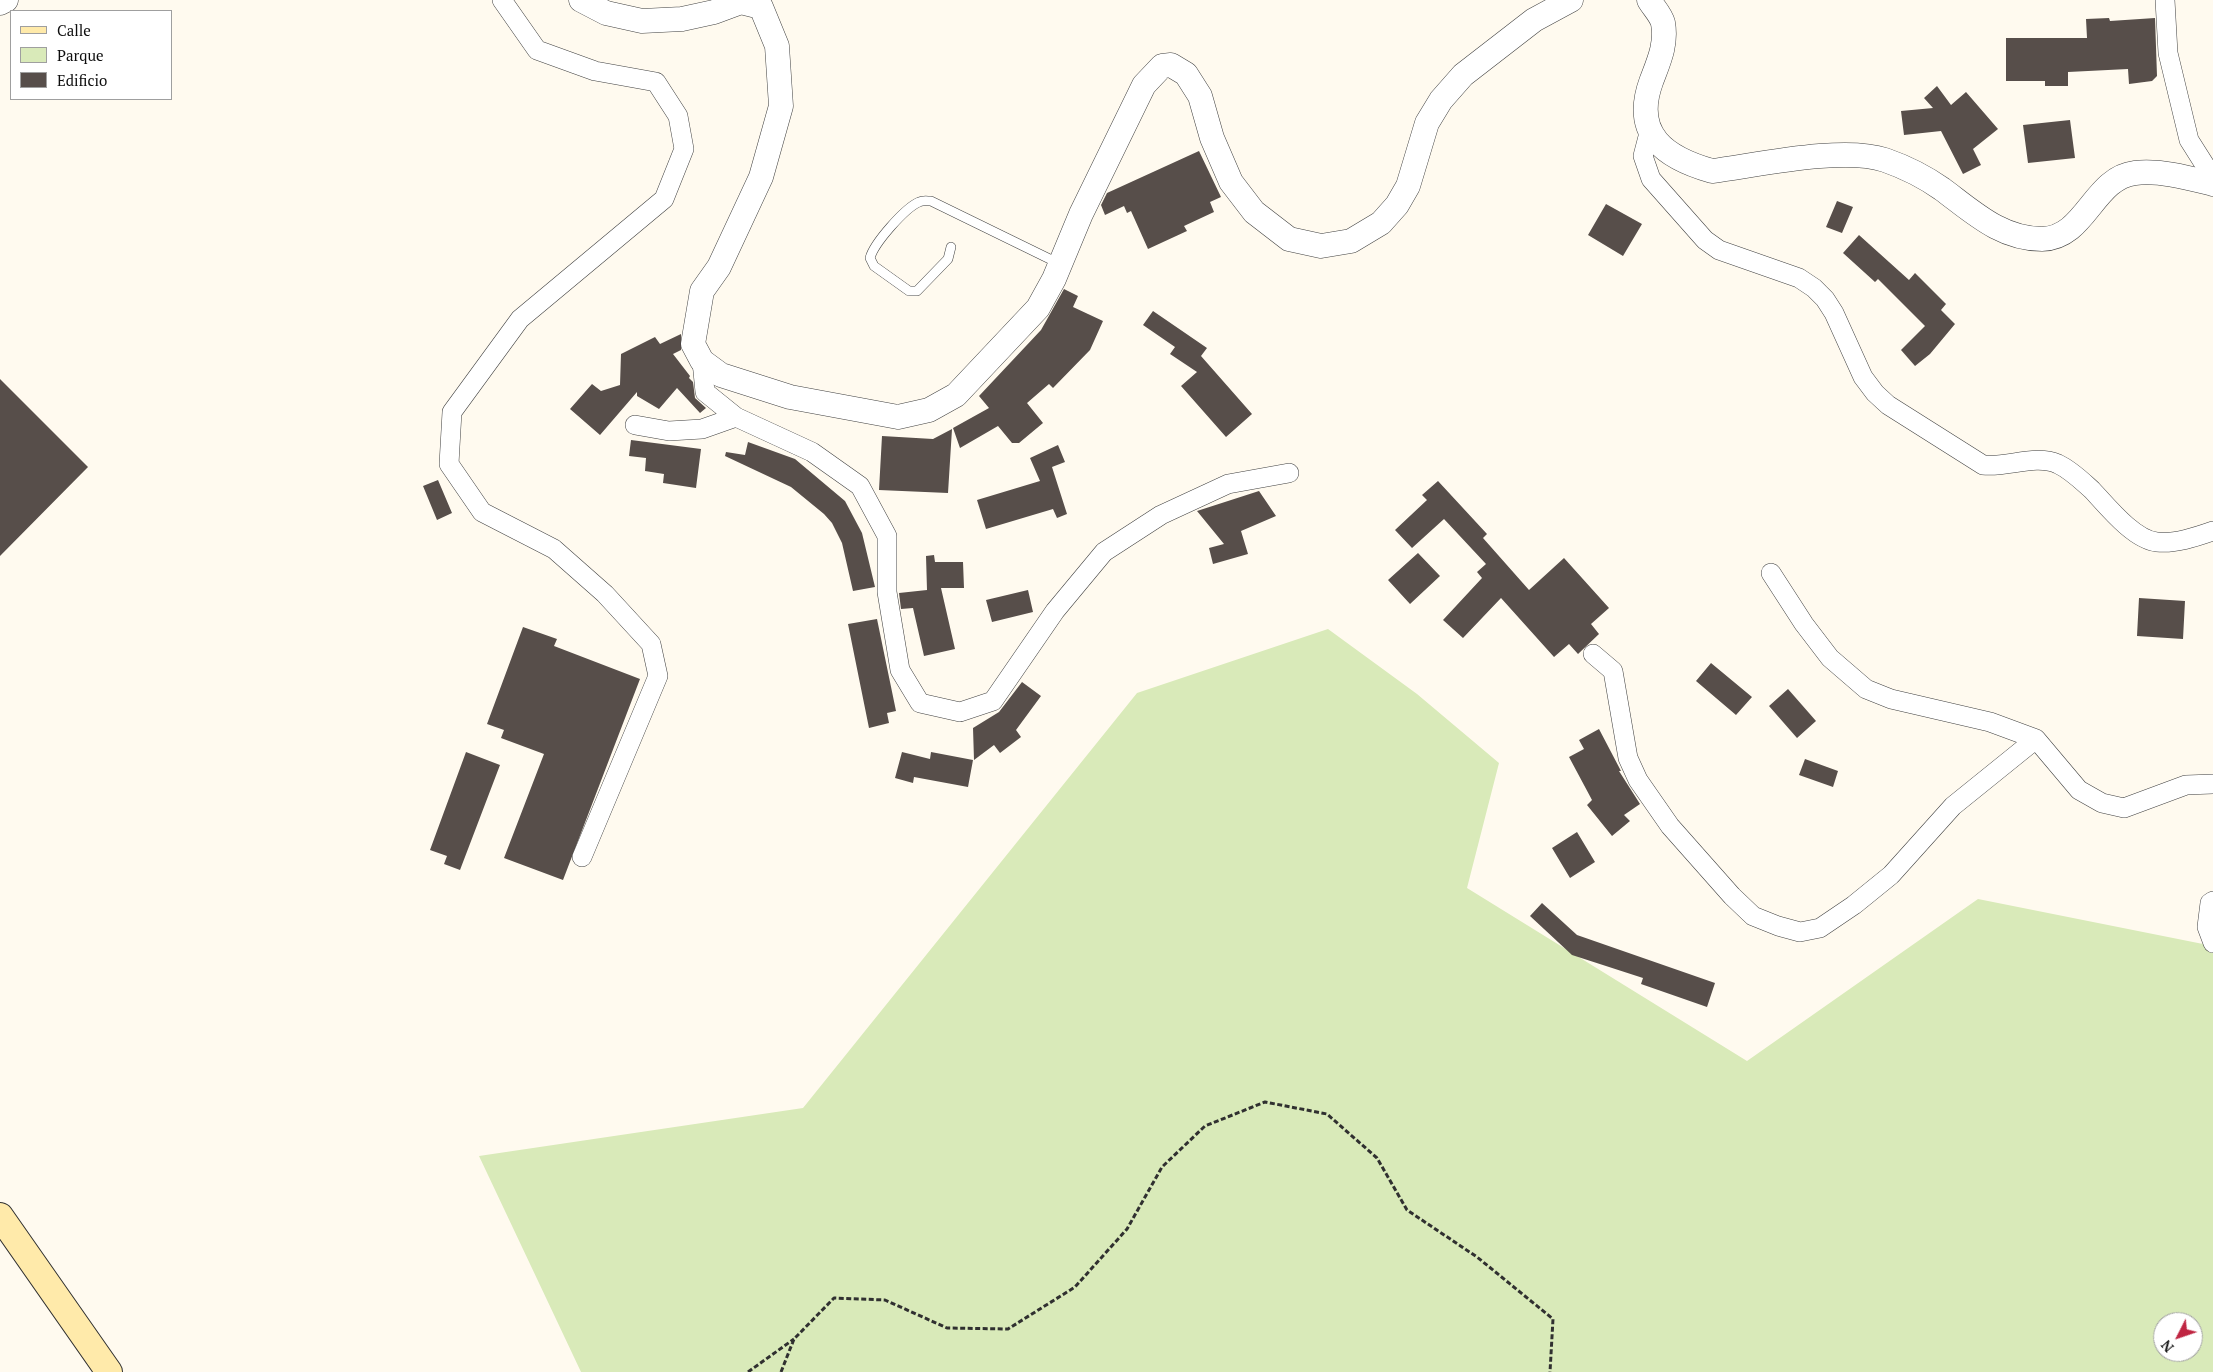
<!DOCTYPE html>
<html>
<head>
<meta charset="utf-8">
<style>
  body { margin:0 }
  #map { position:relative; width:2213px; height:1372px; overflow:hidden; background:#fffaef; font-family:"PT Serif",serif }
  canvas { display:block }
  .legend { position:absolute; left:10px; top:10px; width:162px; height:90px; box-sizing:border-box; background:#fff; border:1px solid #9f9f9f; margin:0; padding:6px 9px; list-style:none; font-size:15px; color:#0e0e0e }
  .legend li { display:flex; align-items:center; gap:10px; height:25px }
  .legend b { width:25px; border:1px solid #9f9f9f }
  .north { position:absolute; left:2153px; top:1312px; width:50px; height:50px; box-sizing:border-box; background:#fff; border:1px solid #9f9f9f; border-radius:50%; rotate:229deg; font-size:14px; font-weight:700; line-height:20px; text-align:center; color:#0e0e0e }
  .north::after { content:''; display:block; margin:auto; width:18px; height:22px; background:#bf2542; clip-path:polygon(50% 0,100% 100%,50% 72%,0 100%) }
</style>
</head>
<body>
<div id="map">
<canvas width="2213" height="1372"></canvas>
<ul class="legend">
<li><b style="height:6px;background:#ffeaaa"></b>Calle</li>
<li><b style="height:14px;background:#d9eab9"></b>Parque</li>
<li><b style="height:14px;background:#574e4a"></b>Edificio</li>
</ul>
<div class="north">N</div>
</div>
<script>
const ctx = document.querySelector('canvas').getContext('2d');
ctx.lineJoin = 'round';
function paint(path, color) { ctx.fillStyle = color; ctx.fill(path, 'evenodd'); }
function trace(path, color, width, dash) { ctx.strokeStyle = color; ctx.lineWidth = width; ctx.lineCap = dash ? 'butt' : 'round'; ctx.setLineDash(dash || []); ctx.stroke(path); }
const green = new Path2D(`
  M1328 629 1417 694 1499 763 1467 888 1747 1061 1978 899 2213 946V1372H581L479 1156 803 1108 1137 693ZM2163 1322H2193V1352H2163Z`);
const building = new Path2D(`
  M2109 18 2110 21 2155 18 2157 76 2152 81 2129 84 2128 69 2068 72V86H2045V81H2006V38H2087L2086 19Z
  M1937 86 1951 105 1966 92 1998 129 1973 149 1981 165 1963 174 1941 131 1904 135 1901 111 1933 108 1924 98Z
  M2070 120 2075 158 2028 163 2023 125Z
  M1199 151 1221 197 1210 202 1214 212 1184 226 1187 231 1148 249 1131 211 1127 213 1124 206 1105 215 1101 205 1107 193Z
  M1837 201 1853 207 1842 233 1826 227Z
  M1606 204 1642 224 1623 256 1588 235Z
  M1859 235 1909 280 1915 273 1946 304 1941 310 1955 324 1930 354 1915 366 1901 350 1925 326 1878 279 1875 282 1843 253Z
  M1064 289 1078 296 1073 307 1103 321 1090 350 1053 388 1049 384 1027 403 1043 423 1019 443H1012L998 426 960 448 953 428 989 408 979 396 1041 330Z
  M1153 311 1207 348 1201 356 1252 414 1226 437 1181 386 1197 372 1170 354 1175 347 1143 325Z
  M681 334V350L673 354 690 376 689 378 693 382 695 398 706 408 700 413 677 388 659 409 637 396V392L600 435 570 409 592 384 601 391 620 385 621 354 655 337 660 344Z
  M0 379 88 467 0 556Z
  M952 429 948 493 879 490 882 436 933 439Z
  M631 440 701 449 696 488 663 483 664 474 645 471 646 458 629 456Z
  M748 442 795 459 845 501 862 533 875 587 853 591 842 543 832 523 824 514 791 487 725 456 726 452 745 455Z
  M1058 445 1065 462 1052 467 1067 514 1057 518 1053 509 986 529 977 500 1040 481 1030 458Z
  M438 480 452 513 437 520 423 486Z
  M1438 481 1487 534 1483 538 1529 590 1564 558 1609 608 1591 624 1599 634 1578 654 1569 644 1554 657 1501 598 1463 638 1443 620 1482 578 1477 572 1486 564 1444 519 1412 548 1395 530 1427 500 1422 495Z
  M1259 491 1276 516 1241 531 1248 554 1213 564 1209 548 1224 544 1197 511Z
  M1418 553 1440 576 1410 604 1388 580Z
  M934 555 935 562H963L964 588H941L955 649 924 656 913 608 901 609 899 593 927 590 926 556Z
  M1028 590 1033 612 992 622 986 600Z
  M2139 598 2185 601 2183 639 2137 636Z
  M877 619 896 711 887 713 889 723 869 728 848 624Z
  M523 627 557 639 554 646 640 679 563 880 504 858 544 754 501 738 504 730 487 724Z
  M1711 663 1752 697 1736 715 1696 681Z
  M1022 682 1041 696 1016 730 1021 737 1000 753 994 745 974 760 973 728 999 712Z
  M1788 689 1816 721 1797 738 1769 706Z
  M1599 729 1621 771H1619L1640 804 1624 815 1630 821 1612 836 1587 805 1592 800 1569 757 1584 749 1579 740Z
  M466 752 500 765 460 870 444 864 447 856 430 850Z
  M902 752 930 759 931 752 973 760 968 787 914 777 913 783 895 778Z
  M1805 759 1838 771 1833 787 1799 775Z
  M1577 832 1595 862 1570 878 1552 848Z
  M1542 903 1577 935 1715 983 1707 1007 1641 984 1643 978 1572 955 1530 916Z`);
const path = new Path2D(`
  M748 1372 794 1339
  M781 1372 794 1339 834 1298 885 1300 947 1328 1008 1329 1075 1287 1127 1229 1162 1167 1205 1126 1265 1102 1327 1114 1377 1158 1407 1210 1477 1257 1553 1319 1550 1372`);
const service = new Path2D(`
  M951 247 948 259 917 291H909L874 266 870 258C874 243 905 208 919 202 923 200 927 201 931 201L1060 264`);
const minor = new Path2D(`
  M502 0 537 50 595 71 656 82 678 116 684 149 664 199 520 319 452 412 449 464 482 512 554 549 605 594 651 644 658 676 582 857
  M2165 0 2168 53 2189 140 2213 178
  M1649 133 1643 156 1651 179 1705 240 1719 250 1799 278 1814 288 1825 299 1834 313 1863 377 1875 393 1888 405 1983 465C2007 468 2035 454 2058 464 2071 470 2082 481 2092 490 2107 506 2134 540 2157 542 2175 544 2196 537 2213 531
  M702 361 705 392 736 417 812 452 860 486 887 536V592L900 670 920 703 960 712 993 701 1055 611 1104 552 1161 515 1228 484 1289 473
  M635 425 669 431 702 429 736 417
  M1771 573 1804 624 1830 658 1866 689 1891 699 1990 722 2036 739 2079 790 2102 803 2124 808 2186 785 2213 784
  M1593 654 1613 671 1628 758 1638 780 1670 826 1732 896 1753 916 1778 926 1800 932 1820 928 1854 905 1891 875 1953 806 2036 739
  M2213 901 2210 903 2207 927 2213 943`);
const tertiary = new Path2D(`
  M581 0 606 13 642 21 682 19 714 12 741 2 761 7 777 46 781 106 761 177 719 267 702 291 693 344 702 361 721 375 790 397 898 417 929 410 956 395 1038 308 1054 279 1081 214 1144 85 1162 66 1171 65 1186 74 1200 96 1212 138 1231 182 1254 212 1289 239 1321 246 1351 241 1381 223 1397 205 1408 186 1427 123 1441 100 1463 75 1534 20 1571 0
  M1649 0C1653 7 1661 15 1663 23 1667 45 1658 63 1651 82 1632 135 1666 158 1712 171 1758 165 1843 146 1885 160 1905 167 1925 177 1942 189 1973 212 2001 239 2042 239 2086 238 2093 178 2135 173 2160 170 2189 178 2213 184
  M0 3 6 0`);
const secondary = new Path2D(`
  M0 1216 109 1372`);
paint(green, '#d9eab9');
paint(building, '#574e4a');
trace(service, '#414141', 10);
trace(minor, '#414141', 20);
trace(tertiary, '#414141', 25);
trace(secondary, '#303030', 28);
trace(path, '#303030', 3, [5, 2.5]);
trace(service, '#fff', 9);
trace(minor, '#fff', 19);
trace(tertiary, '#fff', 24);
trace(secondary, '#ffeaaa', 26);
</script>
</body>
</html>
